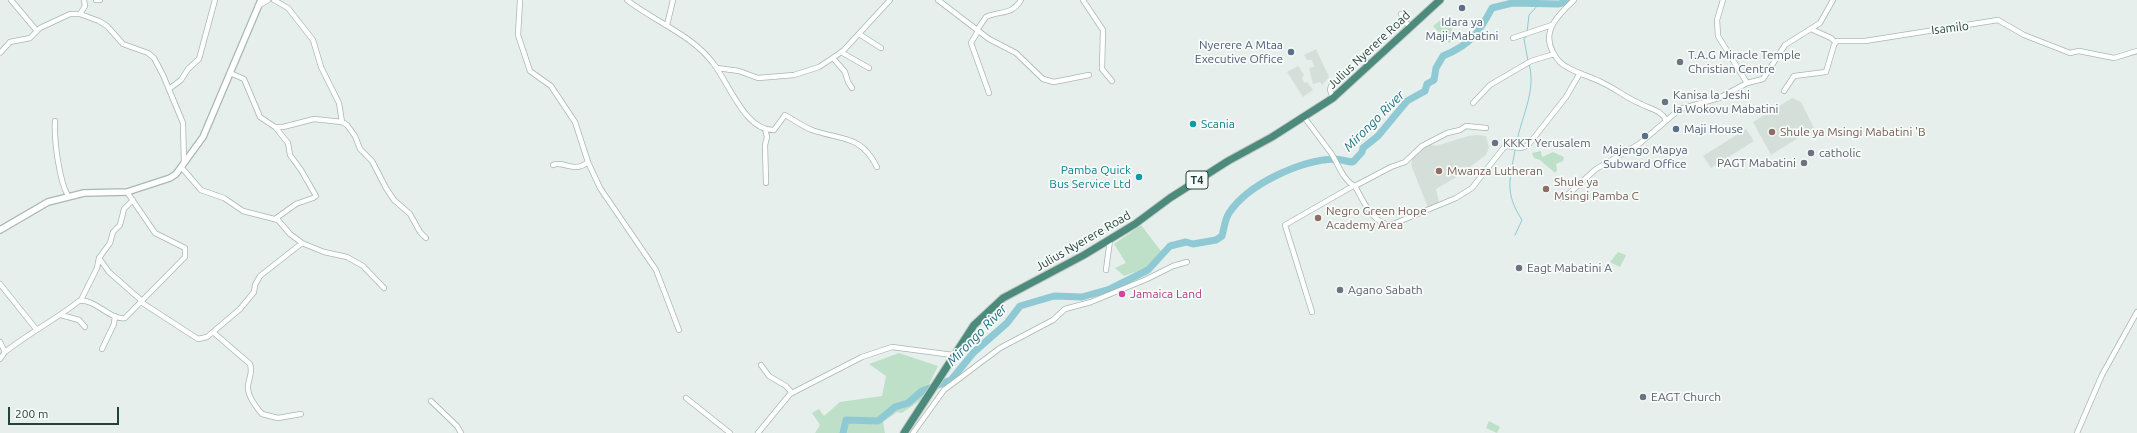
<!DOCTYPE html>
<html>
<head>
<meta charset="utf-8">
<style>
  body { margin:0 }
  #map { position:relative; width:2137px; height:433px; overflow:hidden; background:#e6efeb; font-family:Ubuntu,sans-serif }
  canvas { display:block }
  .scale { position:absolute; left:8px; top:407px; width:111px; height:18px; box-sizing:border-box; border:2px solid #24423a; border-top:0; padding-left:5px; font-size:12px; line-height:14px; white-space:nowrap; color:#24423a; -webkit-text-stroke:3px #f7fbf9; paint-order:stroke }
</style>
</head>
<body>
<div id="map">
<canvas width="2137" height="433"></canvas>
<div class="scale">200 m</div>
</div>
<script>
const ctx = document.querySelector('canvas').getContext('2d');
ctx.lineJoin = 'round';
function paint(path, color) { ctx.fillStyle = color; ctx.fill(path, 'evenodd'); }
function trace(path, color, width, dash) { ctx.strokeStyle = color; ctx.lineWidth = width; ctx.lineCap = dash ? 'butt' : 'round'; ctx.setLineDash(dash || []); ctx.stroke(path); }
function drawText(font, color, halo, rows, align = 'center') {
  ctx.font = font + ' Ubuntu,sans-serif'; ctx.lineWidth = 3.5; ctx.setLineDash([]); ctx.textBaseline = 'middle'; ctx.strokeStyle = halo; ctx.fillStyle = color; for (const [text, x, y, turn = 0] of rows) {
    ctx.save(); ctx.translate(x, y); ctx.rotate((+turn || 0) * Math.PI / 180); ctx.textAlign = isNaN(turn) ? turn : align; if (halo) ctx.strokeText(text, 0, 0); ctx.fillText(text, 0, 0); ctx.restore();
  }
}
const built = new Path2D(`
  M1316 49 1329 77 1322 85 1320 82 1313 84 1309 68 1314 67 1312 60H1307L1304 55Z
  M1298 66 1304 75 1302 77 1304 83 1307 82 1313 90 1303 97 1287 72Z
  M1792 98 1801 102 1814 128 1771 155 1753 122Z
  M1746 129 1754 141 1711 168 1703 156Z
  M1477 135 1486 136 1489 148 1486 155 1455 178 1436 189 1439 203 1429 210 1411 165 1414 153 1429 144 1436 146 1468 136Z`);
const green = new Path2D(`
  M1443 18 1449 25 1452 23 1454 25 1451 28 1455 32 1451 36 1454 39 1449 43 1433 26Z
  M1541 151 1542 157 1553 152 1564 157 1563 161 1556 164 1557 170 1555 173 1540 160 1534 158 1532 153Z
  M1141 225 1161 251 1146 268 1124 276 1115 268 1126 263 1114 244Z
  M1618 252 1626 255 1620 267 1610 262Z
  M899 353 938 366 922 399 902 413 897 412 883 422 885 433H815L820 425 812 413 819 409 824 416 840 402 882 396 886 376 869 364Z
  M1489 421 1500 427 1497 433 1486 428Z`);
const stream = new Path2D(`
  M1527 32 1529 15 1540 3
  M1527 35 1524 39 1528 61
  M1516 146C1520 119 1537 92 1529 64
  M1515 150C1510 180 1504 192 1522 220L1515 235`);
const river = new Path2D(`
  M843 433 846 420 878 421 895 407 908 403 922 391 951 380 974 352 1007 323 1020 306 1054 296 1082 297 1110 289 1148 270 1170 246 1186 242 1193 244 1216 240 1222 236C1224 229 1225 219 1229 213 1248 184 1301 160 1335 159 1341 159 1347 162 1353 162L1362 152 1363 148 1378 136 1407 101 1425 91 1427 84 1434 80 1436 68 1443 56C1470 45 1479 33 1492 8L1512 3 1559 4 1573 0`);
const minor = new Path2D(`
  M11 0 37 31
  M96 0H100
  M274 0 288 8 313 40 321 67 339 103 342 122
  M520 0 518 35 530 71 551 86 575 122 588 162 600 188 656 270 679 330
  M627 0C655 22 691 34 713 63 729 83 745 131 774 130L785 115C794 120 802 126 812 130 843 141 860 134 877 167
  M938 0 989 39 1016 53 1043 79 1054 82 1089 75
  M1083 0 1103 30 1102 69 1112 81
  M1574 0C1559 14 1541 31 1553 52 1556 58 1560 64 1567 67 1578 74 1592 77 1603 83 1616 89 1628 99 1641 104 1650 109 1661 110 1666 120
  M1723 0 1717 20 1718 36 1747 83
  M258 6 268 0
  M80 14 85 6 84 0
  M1401 14 1409 27
  M667 25 673 0
  M1811 29 1831 38 1835 42
  M977 30 986 17C1001 10 1011 16 1021 0
  M978 31 971 43 989 93
  M859 34 881 48
  M1513 38 1552 25
  M841 52 869 68
  M0 53 10 42 30 38 40 28 70 14H80L99 21 107 26 123 44 148 53 154 58 163 75 183 123 184 164
  M833 58 845 72 848 82 852 88
  M717 68 739 71 758 78 794 75 819 67 843 51 890 0
  M230 73 244 79 260 117 275 127H283L314 119 342 122 347 125 355 136 360 149 372 161 386 188 394 200 410 214 420 232 426 238
  M169 89 181 80 188 69 199 59 215 0
  M1784 91 1794 76 1826 72 1834 45 1837 41H1865L1998 20 2024 35 2070 53 2079 51 2114 58 2137 51
  M1333 98 1330 90 1331 86 1404 19
  M1473 103 1490 85 1531 61 1554 54
  M1304 117C1313 129 1322 141 1331 153 1338 163 1343 181 1355 186L1391 167 1405 162 1422 146 1447 133 1460 130 1466 126 1486 128
  M55 121C54 140 59 180 68 196
  M765 129 767 137 765 145 766 183
  M553 165C563 160 574 174 588 162
  M182 168 201 190 224 198 243 211 278 220 290 234 302 243 324 252 347 257 363 266 384 288
  M1355 186C1363 201 1373 224 1391 225L1456 198 1472 188 1505 146C1514 146 1521 151 1529 144L1566 97 1580 73
  M1563 199 1596 169 1639 144 1680 109 1719 98 1747 83 1763 79 1785 45 1820 23 1833 0
  M275 219 296 204 313 198 316 196 301 170 290 155 288 143 276 128
  M99 258 109 272 142 301
  M1106 270 1110 240
  M0 284 36 329
  M81 300 97 268 99 258 110 243 113 232 120 225 124 209 133 200
  M141 302 198 339 207 337 240 309 254 292 255 285 260 276 302 243
  M1312 312 1285 225 1353 186
  M61 315 79 320 85 327
  M213 332 250 364C253 373 249 377 248 386 247 396 256 407 262 414L278 418 301 414
  M0 342 5 352 0 359
  M102 349 114 324 115 316
  M5 352C29 333 55 320 79 301 95 298 111 321 125 318L185 257V248L155 233 127 192
  M761 365 769 376 786 386 792 393
  M686 398 730 433
  M431 401 457 426 461 433
  M758 433 790 394 862 357 892 347 953 355
  M913 433 944 390 1000 348 1053 320 1065 309 1091 302 1147 279 1173 266 1187 262
  M2077 433 2102 375 2137 312`);
const tertiary = new Path2D(`
  M0 230 48 202 84 193 127 192 170 178 176 174 203 137 261 0`);
const trunk = new Path2D(`
  M904 433 974 325 1003 298 1084 255 1135 224 1170 198 1228 161 1272 137 1333 98 1440 0`);
const markers = [
  [1462,8,4,"#5c6f8a"],
  [1291,52,4,"#5c6f8a"],
  [1680,62,4,"#6b7280"],
  [1665,102,4,"#6b7280"],
  [1193,124,4,"#0f9aa8"],
  [1676,129,4,"#5c6f8a"],
  [1772,132,4,"#8d6e63"],
  [1645,136,4,"#5c6f8a"],
  [1495,143,4,"#6b7280"],
  [1811,153,4,"#6b7280"],
  [1804,163,4,"#6b7280"],
  [1439,171,4,"#8d6e63"],
  [1139,177,4,"#0f9aa8"],
  [1546,189,4,"#8d6e63"],
  [1318,218,4,"#8d6e63"],
  [1519,268,4,"#6b7280"],
  [1340,290,4,"#6b7280"],
  [1122,294,4,"#d1479c"],
  [1643,397,4,"#6b7280"]
];
const shields = [
  [1197,180,22]
];
const shieldNames = [
  ["T4",1197,180]
];
const serviceNames = [
  ["Idara ya",1462,22],
  ["Maji-Mabatini",1462,36],
  ["Nyerere A Mtaa",1283,45,"right"],
  ["Executive Office",1283,59,"right"],
  ["Maji House",1684,129,"left"],
  ["Majengo Mapya",1645,150],
  ["Subward Office",1645,164]
];
const streetNames = [
  ["Isamilo",1950,28,-7],
  ["Julius Nyerere Road",1369,50,-43],
  ["Julius Nyerere Road",1083,241,-30]
];
const worshipNames = [
  ["T.A.G Miracle Temple",1688,55],
  ["Christian Centre",1688,69],
  ["Kanisa la Jeshi",1673,95],
  ["la Wokovu Mabatini",1673,109],
  ["KKKT Yerusalem",1503,143],
  ["catholic",1819,153],
  ["PAGT Mabatini",1796,163,"right"],
  ["Eagt Mabatini A",1527,268],
  ["Agano Sabath",1348,290],
  ["EAGT Church",1651,397]
];
const cultureNames = [
  ["Scania",1201,124],
  ["Pamba Quick",1131,170,"right"],
  ["Bus Service Ltd",1131,184,"right"]
];
const educationNames = [
  ["Shule ya Msingi Mabatini 'B",1780,132],
  ["Mwanza Lutheran",1447,171],
  ["Shule ya",1554,182],
  ["Msingi Pamba C",1554,196],
  ["Negro Green Hope",1326,211],
  ["Academy Area",1326,225]
];
const hotelNames = [
  ["Jamaica Land",1130,294]
];
const waterNames = [
  ["Mirongo River",1374,121,-45],
  ["Mirongo River",977,335,-46]
];
paint(built, '#d4dfda');
paint(green, '#bfe0c8');
trace(stream, '#8ec9d4', 1);
trace(river, '#8ec9d4', 7);
trace(minor, '#a8b8b2', 6);
trace(tertiary, '#a8b8b2', 8);
trace(trunk, '#c2cac8', 9);
trace(minor, '#fff', 4.5);
trace(tertiary, '#fff', 5.5);
trace(trunk, '#4c8a7c', 7);
for (const [x, y, r, color] of markers) { const dot = new Path2D(); dot.arc(x, y, r, 0, 2 * Math.PI); ctx.fillStyle = color; ctx.fill(dot); trace(dot, '#f7fbf9', 1.5); }
for (const [x, y, w] of shields) { const box = new Path2D(); box.roundRect(x - w / 2, y - 9, w, 18, 3); ctx.fillStyle = '#f7fbf9'; ctx.fill(box); trace(box, '#24423a', 1); }
drawText('bold 11px', '#24423a', null, shieldNames);
drawText('12px', '#4e5e75', '#f7fbf9', serviceNames);
drawText('12px', '#24423a', '#f7fbf9', streetNames);
drawText('12px', '#5b616d', '#f7fbf9', worshipNames, 'left');
drawText('12px', '#0d838f', '#f7fbf9', cultureNames, 'left');
drawText('12px', '#785e54', '#f7fbf9', educationNames, 'left');
drawText('12px', '#b23c85', '#f7fbf9', hotelNames, 'left');
drawText('italic 13px', '#1c6f80', '#f7fbf9', waterNames);
</script>
</body>
</html>
